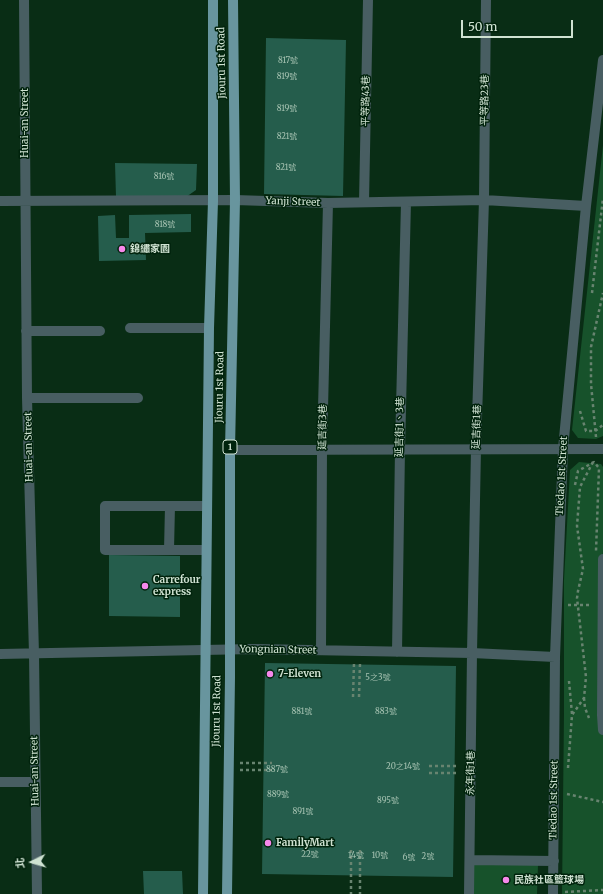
<!DOCTYPE html>
<html>
<head>
<meta charset="utf-8">
<style>
  body { margin:0 }
  #map { position:relative; width:603px; height:894px; overflow:hidden; background:#092d15; font-family:Merriweather,"Noto Sans TC",serif }
  canvas { display:block }
  .north { position:absolute; left:12px; top:842px; width:40px; height:40px; -webkit-text-stroke:3px #00230c; paint-order:stroke; rotate:265deg; font-size:11px; font-weight:700; line-height:16px; text-align:center; color:#cfe2d2 }
  .north::after { content:''; display:block; margin:auto; width:14px; height:18px; background:#cfe2d2; clip-path:polygon(50% 0,100% 100%,50% 72%,0 100%) }
  .scale { position:absolute; left:461px; top:20px; width:112px; height:18px; box-sizing:border-box; border:2px solid #cfe2d2; border-top:0; padding-left:5px; font-size:12px; line-height:14px; white-space:nowrap; color:#cfe2d2; -webkit-text-stroke:3px #00230c; paint-order:stroke }
</style>
</head>
<body>
<div id="map">
<canvas width="603" height="894"></canvas>
<div class="north">北</div>
<div class="scale">50 m</div>
</div>
<script>
const ctx = document.querySelector('canvas').getContext('2d');
ctx.lineJoin = 'round';
function paint(path, color) { ctx.fillStyle = color; ctx.fill(path, 'evenodd'); }
function trace(path, color, width, dash) { ctx.strokeStyle = color; ctx.lineWidth = width; ctx.lineCap = dash ? 'butt' : 'round'; ctx.setLineDash(dash || []); ctx.stroke(path); }
function drawText(font, color, halo, rows, align = 'center') {
  ctx.font = font + ' Merriweather,"Noto Sans TC",serif'; ctx.lineWidth = 3; ctx.setLineDash([]); ctx.textBaseline = 'middle'; ctx.strokeStyle = halo; ctx.fillStyle = color; for (const [text, x, y, turn = 0] of rows) {
    ctx.save(); ctx.translate(x, y); ctx.rotate((+turn || 0) * Math.PI / 180); ctx.textAlign = isNaN(turn) ? turn : align; if (halo) ctx.strokeText(text, 0, 0); ctx.fillText(text, 0, 0); ctx.restore();
  }
}
const green = new Path2D(`
  M603 145V436L596 439 578 438 572 430Z
  M579 462 601 464 603 467V550L599 626 600 731 603 735V894H562L564 713V580L570 470Z
  M474 865H538L537 894H473Z`);
const building = new Path2D(`
  M266 38 346 40 343 196 264 194Z
  M115 163 197 164 196 190 186 197H116Z
  M191 214V232L145 233 146 260 99 261 98 216 115 215 116 238H129V215Z
  M109 555 180 556V617L109 616Z
  M265 663 456 666 453 877 262 874Z
  M143 871H182L183 894H144Z`);
const path = new Path2D(`
  M592 293 603 198
  M580 411 586 431H595L603 425
  M596 437 591 384V347L603 293
  M575 485 578 471 594 462 599 468 596 551
  M568 605H591
  M569 681 572 714
  M353 697 354 663
  M359 697 360 663
  M584 698 585 708 589 718
  M240 763H272
  M429 766H459
  M568 768 572 715 584 698 586 677 577 598 578 591 583 569 577 526 580 487 594 460
  M240 770H272
  M429 773H458
  M567 794 603 802
  M351 850V894
  M360 850V894
  M565 892 603 890`);
const minor = new Path2D(`
  M24 0 27 398 34 654 37 894
  M0 201 235 200 328 203 484 200 586 206
  M364 202 368 0
  M130 328H209
  M26 331H100
  M27 398H138
  M230 450 603 449
  M169 550 170 506
  M206 550H105V506H207
  M603 559 602 715 603 730
  M321 650 322 450 328 203
  M397 652 400 449 406 202
  M0 654 254 649 472 653 555 657
  M0 782H35
  M470 860 554 861
  M469 894 472 653 476 449 484 200 486 0
  M553 894 555 657 563 449 586 206 603 60`);
const major = new Path2D(`
  M203 894 209 328 213 201V0
  M227 894 230 677V450L235 200 233 0`);
const markers = [
  [122,249,4,"#f788ec"],
  [145,586,4,"#f788ec"],
  [270,674,4,"#f788ec"],
  [268,843,4,"#f788ec"],
  [506,880,4,"#f788ec"]
];
const numberNames = [
  ["817號",288,61],
  ["819號",287,77],
  ["819號",287,109],
  ["821號",287,137],
  ["821號",286,168],
  ["816號",164,177],
  ["818號",165,225],
  ["5之3號",378,678],
  ["881號",302,712],
  ["883號",386,712],
  ["20之14號",403,767],
  ["887號",277,770],
  ["889號",278,795],
  ["895號",388,801],
  ["891號",303,812],
  ["22號",310,855],
  ["14號",356,856],
  ["10號",380,856],
  ["2號",428,857],
  ["6號",409,858]
];
const shields = [
  [230,447,14]
];
const shieldNames = [
  ["1",230,447]
];
const streetNames = [
  ["Jiouru 1st Road",222,63,-91],
  ["平等路23巷",485,100,-89],
  ["平等路43巷",366,101,-89],
  ["Huai-an Street",25,123,-90],
  ["Yanji Street",293,202,2],
  ["Jiouru 1st Road",220,387,-89],
  ["延吉街3巷",323,427,-89],
  ["延吉街1、3巷",400,427,-89],
  ["延吉街1巷",477,427,-88],
  ["Huai-an Street",29,447,-91],
  ["Tiedao 1st Street",562,476,-87],
  ["Yongnian Street",278,650,1],
  ["Jiouru 1st Road",217,711,-89],
  ["Huai-an Street",35,771,-91],
  ["永年街1巷",471,773,-89],
  ["Tiedao 1st Street",554,800,-89]
];
const poiNames = [
  ["錦繡家園",130,249],
  ["Carrefour",153,580],
  ["express",153,592],
  ["7-Eleven",278,674],
  ["FamilyMart",276,843],
  ["民族社區籃球場",514,880]
];
paint(green, '#17522b');
paint(building, '#255d4c');
trace(path, '#688470', 2.5, [3, 3]);
trace(minor, '#485e62', 10);
trace(major, '#68959e', 10);
for (const [x, y, r, color] of markers) { const dot = new Path2D(); dot.arc(x, y, r, 0, 2 * Math.PI); ctx.fillStyle = color; ctx.fill(dot); trace(dot, '#00230c', 1.5); }
drawText('8px', '#a4c1b0', null, numberNames);
for (const [x, y, w] of shields) { const box = new Path2D(); box.roundRect(x - w / 2, y - 7, w, 14, 3); ctx.fillStyle = '#00230c'; ctx.fill(box); trace(box, '#cfe2d2', 1); }
drawText('bold 9px', '#cfe2d2', null, shieldNames);
drawText('10px', '#cfe2d2', '#00230c', streetNames);
drawText('bold 10px', '#cfe2d2', '#00230c', poiNames, 'left');
</script>
</body>
</html>
